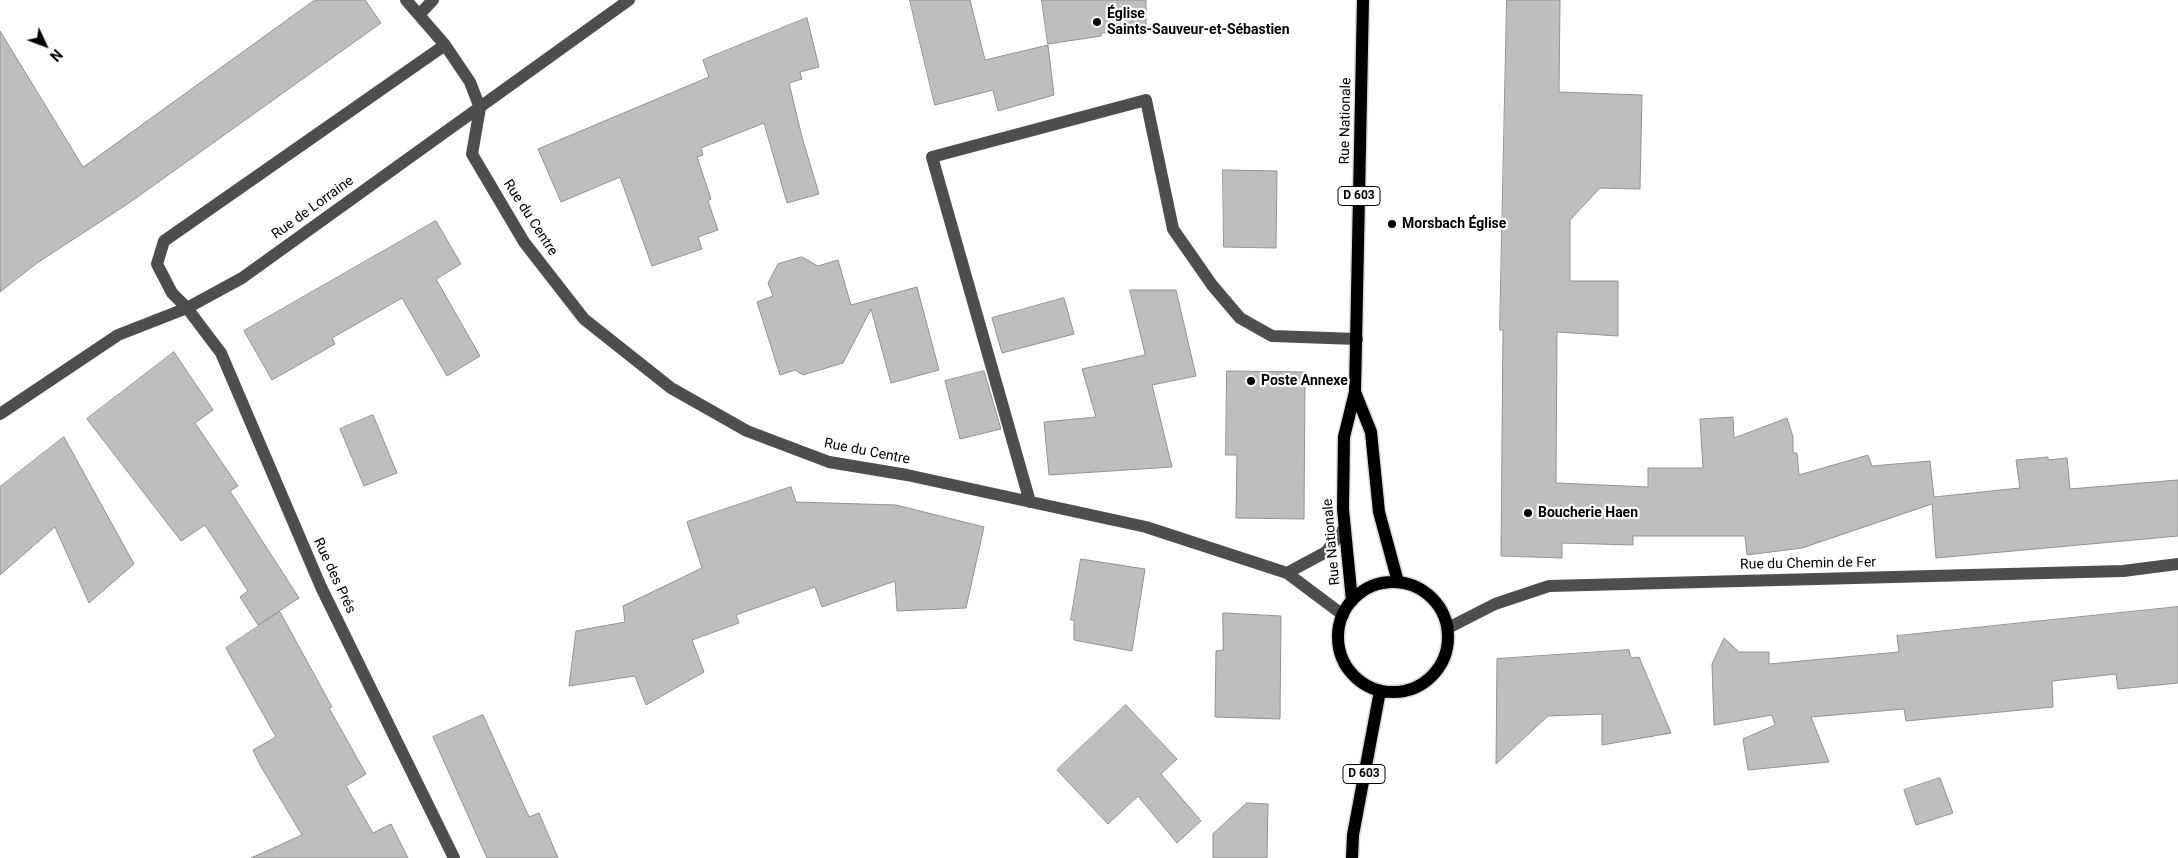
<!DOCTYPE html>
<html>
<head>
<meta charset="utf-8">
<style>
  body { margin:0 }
  #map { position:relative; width:2178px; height:858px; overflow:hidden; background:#fff; font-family:Roboto,sans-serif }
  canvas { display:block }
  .north { position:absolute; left:20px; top:20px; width:50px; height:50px; -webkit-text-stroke:4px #fff; paint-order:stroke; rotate:133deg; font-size:14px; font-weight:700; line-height:20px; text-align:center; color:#000 }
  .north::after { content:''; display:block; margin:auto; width:18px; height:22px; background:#000; clip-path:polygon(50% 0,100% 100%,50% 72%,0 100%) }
</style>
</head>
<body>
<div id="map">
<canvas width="2178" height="858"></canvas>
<div class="north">N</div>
</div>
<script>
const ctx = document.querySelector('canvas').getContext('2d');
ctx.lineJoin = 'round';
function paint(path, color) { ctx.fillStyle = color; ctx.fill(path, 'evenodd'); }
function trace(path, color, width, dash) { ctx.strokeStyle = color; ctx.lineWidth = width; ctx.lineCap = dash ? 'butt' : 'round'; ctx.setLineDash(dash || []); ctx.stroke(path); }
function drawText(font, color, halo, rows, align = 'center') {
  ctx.font = font + ' Roboto,sans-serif'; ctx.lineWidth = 4.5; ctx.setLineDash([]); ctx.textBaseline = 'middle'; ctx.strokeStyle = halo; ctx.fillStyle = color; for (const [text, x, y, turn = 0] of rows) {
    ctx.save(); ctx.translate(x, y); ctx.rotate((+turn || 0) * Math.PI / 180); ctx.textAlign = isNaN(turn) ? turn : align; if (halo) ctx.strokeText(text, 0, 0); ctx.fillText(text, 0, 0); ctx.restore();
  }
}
const building = new Path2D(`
  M315 0H365L381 23 129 203 37 263 0 292V31L83 167Z
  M910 0H970L985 60 1048 45 1054 95 998 111 993 90 935 105Z
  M1042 0H1146V30L1101 33V36L1048 44Z
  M1507 0H1560L1559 92 1642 95 1640 189 1600 188 1570 220V281H1618V336L1557 332 1556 483 1648 487V468H1703L1700 419 1733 417 1734 438 1787 418 1793 437V453H1797L1799 475 1868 455 1872 466 1930 461 1934 497 2020 488 2016 460 2048 457V460L2067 458 2070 489 2178 480V536L1936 558 1932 504 1802 548 1747 555 1745 536H1633V545L1562 543V558L1501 556 1503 330H1500Z
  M807 18 819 67 800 72 802 79 789 83 802 137 819 194 787 203 764 123 701 148 703 155 697 157 711 199 708 201 718 230 698 237 702 249 652 266 620 177 561 202 538 149 709 77 703 60Z
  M1223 170 1277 171 1276 248 1224 247Z
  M436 221 461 264 436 279 480 356 447 376 402 298 332 338 335 344 272 380 244 331Z
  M802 257 818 266 838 260 851 305 917 287 939 370 891 383 871 309 843 363 803 375 795 370 780 375 757 302 773 296 768 283 778 264Z
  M1130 290H1176L1196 376 1152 385 1172 467 1049 475 1044 422 1096 417 1082 369 1145 355Z
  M1064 298 1074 334 1002 353 992 318Z
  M174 352 213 410 195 423 238 486 230 491 299 598 258 625 240 597 248 591 205 525 181 541 87 419Z
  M984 371 1001 429 960 439 945 381Z
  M1227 371 1305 372 1304 519 1236 518 1237 455H1226Z
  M373 415 397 473 364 486 340 429Z
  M64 437 134 564 89 603 55 527 0 575V487Z
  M791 487 796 502 896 505 984 527 966 608 897 611 895 581 822 607 815 587 736 615 739 623 692 640 704 672 646 705 635 676 569 686 576 631 625 622 623 606 702 568 687 522Z
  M1081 559 1145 569 1132 651 1074 640V620H1071Z
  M2178 607V683L2118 689 2116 674 2052 681 2053 707 1906 721 1904 709 1811 717 1829 762 1748 770 1743 739 1775 725 1772 715 1714 725 1712 664 1724 638 1739 652H1769V664L1899 652 1897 636Z
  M280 612 332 707 329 708 366 774 346 786 373 833 391 824 408 858H251L302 835 260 765 253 750 276 737 226 648Z
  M1223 613 1281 616 1280 719 1215 717 1216 651 1223 650Z
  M1629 650 1631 658 1639 657 1671 733 1602 745V714L1548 716 1496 764 1497 659Z
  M1126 705 1177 759 1161 774 1201 821 1177 843 1138 796 1108 824 1057 770Z
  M483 715 529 817 539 813 558 858H487L433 737Z
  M1940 778 1953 813 1916 825 1904 790Z
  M1247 803 1268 804 1267 858H1213V834Z`);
const minor = new Path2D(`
  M406 0 445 45 470 82 480 108
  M419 15 433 0
  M445 45 164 241 157 264 172 293 187 308 221 353 321 587 454 858
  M480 108 472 154 524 242 584 319 671 388 747 431 829 462 907 475 1146 527 1287 573 1343 615
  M0 414 118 335 187 308 242 278 629 0
  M1030 502 932 157 1146 100 1173 229 1212 285 1240 318 1272 336 1357 339
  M1287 573 1326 552 1343 530
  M1448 628 1495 604 1549 586 2123 571 2178 564`);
const major = new Path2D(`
  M1355 392 1371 432 1379 512 1398 582
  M1338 637a55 55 0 1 1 110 0a55 55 0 1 1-110 0Z
  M1352 601 1343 509 1344 437 1355 392 1363 0
  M1352 858 1353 835 1380 691`);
const markers = [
  [1097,22,5,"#000"],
  [1392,224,5,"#000"],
  [1251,381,5,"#000"],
  [1528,513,5,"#000"]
];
const shields = [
  [1359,196,42],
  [1364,774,42]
];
const shieldNames = [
  ["D 603",1359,196],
  ["D 603",1364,774]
];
const poiNames = [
  ["Église",1107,14],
  ["Saints-Sauveur-et-Sébastien",1107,30],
  ["Morsbach Église",1402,224],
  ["Poste Annexe",1261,381],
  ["Boucherie Haen",1538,513]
];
const streetNames = [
  ["Rue Nationale",1346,121,-89],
  ["Rue de Lorraine",313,208,-36],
  ["Rue du Centre",530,218,57],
  ["Rue du Centre",867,452,11],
  ["Rue Nationale",1332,542,-95],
  ["Rue du Chemin de Fer",1808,564,-1],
  ["Rue des Prés",334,576,65]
];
paint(building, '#bebebe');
trace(building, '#929292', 1);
trace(major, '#dbdbdb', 15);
trace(minor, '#4e4e4e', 12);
trace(major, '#000', 12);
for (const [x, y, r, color] of markers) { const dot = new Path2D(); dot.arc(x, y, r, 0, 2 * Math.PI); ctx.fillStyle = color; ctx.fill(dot); trace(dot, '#fff', 2); }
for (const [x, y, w] of shields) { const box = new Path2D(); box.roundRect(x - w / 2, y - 9.5, w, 19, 4); ctx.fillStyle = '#fff'; ctx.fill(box); trace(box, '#000', 1); }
drawText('bold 12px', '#000', null, shieldNames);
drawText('bold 14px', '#000', '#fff', poiNames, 'left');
drawText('14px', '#000', '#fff', streetNames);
</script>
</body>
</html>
